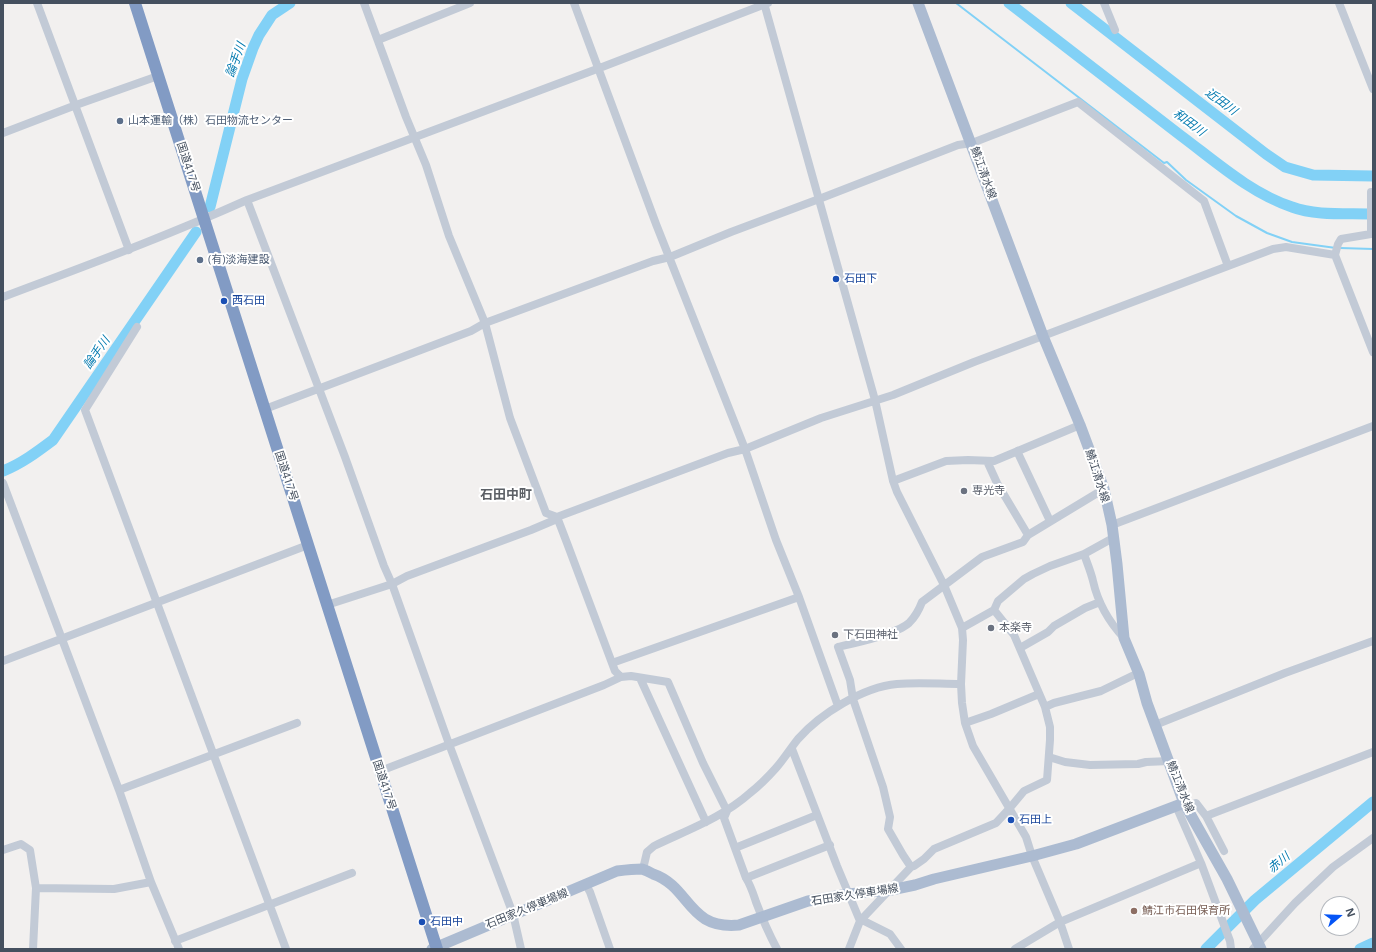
<!DOCTYPE html>
<html>
<head>
<meta charset="utf-8">
<style>
  body { margin:0 }
  #map { position:relative; width:1376px; height:952px; overflow:hidden; background:#f2f0ef; font-family:"Open Sans",sans-serif }
  canvas { display:block }
  .frame { position:absolute; inset:0; border:4px solid #45505f; pointer-events:none }
  .north { position:absolute; left:1320px; top:896px; width:40px; height:40px; box-sizing:border-box; background:#fff; border:1px solid #b5b9bf; border-radius:50%; rotate:71deg; font-size:11px; font-weight:700; line-height:16px; text-align:center; color:#45505f }
  .north::after { content:''; display:block; margin:auto; width:14px; height:18px; background:#0555f6; clip-path:polygon(50% 0,100% 100%,50% 72%,0 100%) }
</style>
</head>
<body>
<div id="map">
<canvas width="1376" height="952"></canvas>
<div class="frame"></div>
<div class="north">N</div>
</div>
<script>
const ctx = document.querySelector('canvas').getContext('2d');
ctx.lineJoin = 'round';
function trace(path, color, width, dash) { ctx.strokeStyle = color; ctx.lineWidth = width; ctx.lineCap = dash ? 'butt' : 'round'; ctx.setLineDash(dash || []); ctx.stroke(path); }
function drawText(font, color, halo, rows, align = 'center') {
  ctx.font = font + ' "Open Sans","Noto Sans JP",sans-serif'; ctx.lineWidth = 4; ctx.setLineDash([]); ctx.textBaseline = 'middle'; ctx.strokeStyle = halo; ctx.fillStyle = color; for (const [text, x, y, turn = 0] of rows) {
    ctx.save(); ctx.translate(x, y); ctx.rotate((+turn || 0) * Math.PI / 180); ctx.textAlign = isNaN(turn) ? turn : align; if (halo) ctx.strokeText(text, 0, 0); ctx.fillText(text, 0, 0); ctx.restore();
  }
}
const stream = new Path2D(`
  M956 3 1164 163 1167 162 1186 180 1236 216 1267 233 1292 242 1336 248
  M1340 248 1373 249`);
const river = new Path2D(`
  M1009 3C1066 47 1123 91 1180 135 1215 161 1250 193 1292 207 1316 216 1347 213 1373 214
  M1071 3 1266 154 1285 167 1313 175 1373 176
  M210 207 242 79 253 48 259 35 272 15 290 3
  M3 471C21 464 37 452 53 440L196 232
  M1206 949 1255 900 1373 802
  M1360 949 1373 943`);
const minor = new Path2D(`
  M37 3 129 250
  M364 3 406 117 426 165 449 236 485 323 510 418 546 513 557 517 728 453 745 449 821 418 893 395 974 362 1273 249 1286 247 1335 255
  M574 3 656 224 745 449 776 540 799 597 838 706
  M764 3 875 400 893 481 897 492 944 585 962 628 963 640 961 684 962 703 965 723 973 746 1026 837 1032 856 1060 922 1069 949
  M1104 3 1115 30
  M1339 3 1373 89
  M378 40 470 3
  M3 133 76 105 158 76
  M1373 192H1371V234L1341 239 1338 244 1335 255 1373 352
  M247 200 345 457 384 566 392 584 449 744 513 914 521 949
  M3 297C85 266 167 236 247 200L597 69 768 3
  M137 327 85 410 286 949
  M265 409 471 331 485 323 653 261 670 257 731 232 819 199 958 145 972 143 1078 102 1204 201 1228 266
  M1017 451 1050 521
  M987 461 997 483 1028 535
  M893 481 946 461 968 460 994 461 1080 425
  M3 483 119 790 151 882 179 949
  M557 517 567 543 615 671 621 677
  M1112 525 1373 426
  M1084 554C1087 563 1091 572 1093 581 1098 603 1109 622 1124 638
  M327 605 392 584 407 576 531 530 557 519
  M962 628 994 610 998 601 1024 579 1033 574 1050 566 1084 554 1113 538
  M1020 648 1048 632 1054 626 1085 608 1100 602
  M3 661 308 545
  M612 663 799 597
  M640 678 706 822
  M1045 707 1054 703 1101 691 1134 675 1139 674
  M965 723 991 714 1039 694
  M1155 725 1285 673 1373 641
  M792 749 837 866 860 921
  M1049 757 1065 762 1090 765 1138 764 1146 762 1169 761
  M380 772 388 768 604 685 621 677 631 676 668 682 703 763 727 811 724 818 746 878C751 886 753 893 756 902 762 918 769 934 777 949
  M119 790 297 723
  M1176 806 1201 863 1230 941 1231 949
  M1187 807 1196 803 1206 816 1224 851
  M1206 816 1373 752
  M735 848 817 815
  M3 850 21 844 30 850 36 888 33 949
  M911 867 903 855 888 829 890 817 883 787 853 699 850 680 838 647C855 643 897 634 909 623 915 617 919 610 922 602L982 557 1023 542 1028 535 1104 489
  M643 869 647 852 654 846C687 830 722 818 750 793 759 786 768 777 776 768 784 759 790 749 798 739 820 714 863 687 897 684 918 682 940 684 961 684
  M746 878 830 845
  M586 885 590 892 610 949
  M36 888 114 889 151 882
  M862 920 890 934 901 949
  M175 941 352 873
  M849 949 860 921 911 867 914 866 924 859 934 849 996 823 1009 809 1024 791 1047 780 1050 740V727L1045 707 1014 635 994 610
  M1015 949 1060 922 1201 863
  M1253 949 1295 903 1333 867 1373 838`);
const major = new Path2D(`
  M918 3 1043 336 1080 425 1104 489 1112 525 1117 564 1124 638 1139 674 1147 703 1184 803 1227 879 1261 949
  M432 949 617 871C625 870 634 869 642 869 645 870 650 872 653 874 691 887 687 930 739 925L808 901 848 894 891 890 915 885 934 879 1032 856 1076 844 1184 803`);
const highway = new Path2D(`
  M135 3 437 949`);
const markers = [
  [120,121,4,"#5c6f8a"],
  [200,260,4,"#5c6f8a"],
  [836,279,4,"#1a4fb4"],
  [224,301,4,"#1a4fb4"],
  [964,491,4,"#6b7280"],
  [991,628,4,"#6b7280"],
  [835,635,4,"#6b7280"],
  [1011,820,4,"#1a4fb4"],
  [1134,911,4,"#8d6e63"],
  [422,922,4,"#1a4fb4"]
];
const serviceNames = [
  ["山本運輸（株）石田物流センター",128,121],
  ["(有)淡海建設",208,260]
];
const streetNames = [
  ["国道417号",188,167,72],
  ["鯖江清水線",983,173,70],
  ["国道417号",286,476,72],
  ["鯖江清水線",1097,476,72],
  ["国道417号",384,785,72],
  ["鯖江清水線",1180,787,68],
  ["石田家久停車場線",855,895,-9],
  ["石田家久停車場線",527,909,-22]
];
const transitNames = [
  ["石田下",844,279],
  ["西石田",232,301],
  ["石田上",1019,820],
  ["石田中",430,922]
];
const worshipNames = [
  ["専光寺",972,491],
  ["本楽寺",999,628],
  ["下石田神社",843,635]
];
const educationNames = [
  ["鯖江市石田保育所",1142,911]
];
const waterNames = [
  ["論手川",236,60,-70],
  ["近田川",1221,102,37],
  ["和田川",1189,123,37],
  ["論手川",97,353,-55],
  ["赤川",1279,863,-40]
];
const quarterNames = [
  ["石田中町",506,495]
];
trace(stream, '#82d1f6', 2);
trace(river, '#82d1f6', 11);
trace(minor, '#c2cad6', 8);
trace(major, '#acbbd1', 11);
trace(highway, '#829bc4', 12);
for (const [x, y, r, color] of markers) { const dot = new Path2D(); dot.arc(x, y, r, 0, 2 * Math.PI); ctx.fillStyle = color; ctx.fill(dot); trace(dot, '#fff', 1.5); }
drawText('11px', '#4e5e75', '#fff', serviceNames, 'left');
drawText('11px', '#45505f', '#fff', streetNames);
drawText('11px', '#164399', '#fff', transitNames, 'left');
drawText('11px', '#5b616d', '#fff', worshipNames, 'left');
drawText('11px', '#785e54', '#fff', educationNames, 'left');
drawText('italic 12px', '#0179af', '#fff', waterNames);
drawText('bold 13px', '#5b5f65', '#fff', quarterNames);
</script>
</body>
</html>
